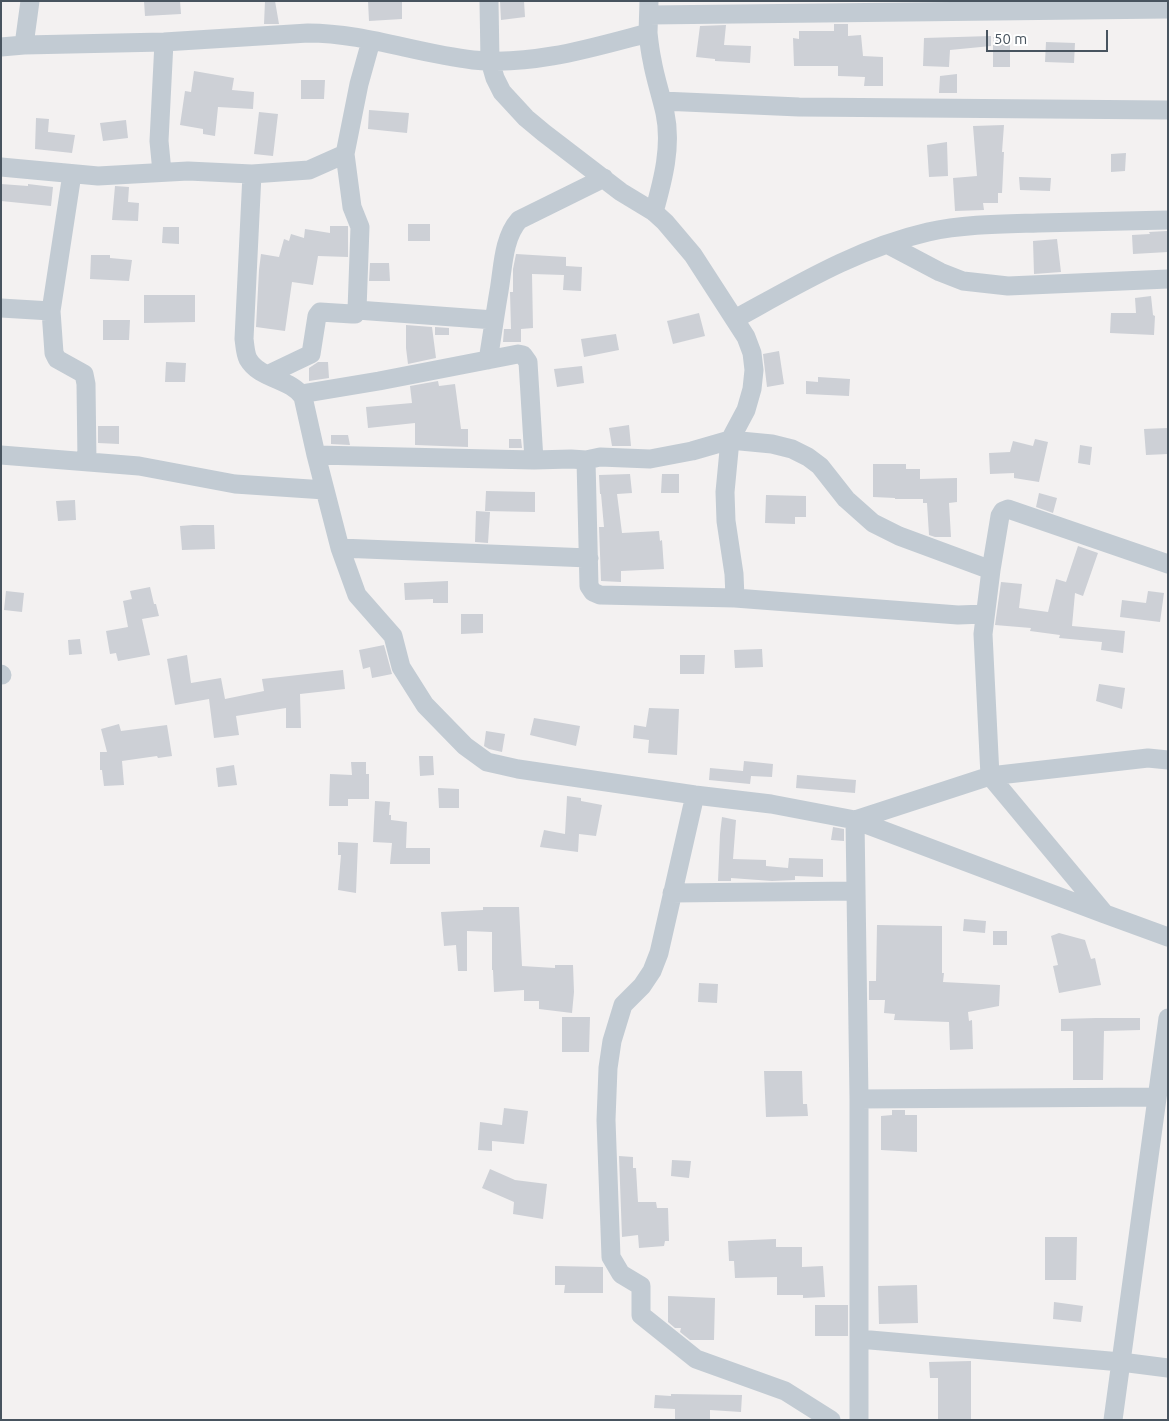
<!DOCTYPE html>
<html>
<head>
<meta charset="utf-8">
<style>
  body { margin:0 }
  #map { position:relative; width:1169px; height:1421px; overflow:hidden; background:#f3f1f1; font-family:Ubuntu,sans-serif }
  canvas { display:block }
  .frame { position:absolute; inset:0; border:2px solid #48545f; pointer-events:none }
  .scale { position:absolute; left:986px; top:30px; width:122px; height:22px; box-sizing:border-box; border:2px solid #48545f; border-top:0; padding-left:6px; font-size:15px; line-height:18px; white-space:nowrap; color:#48545f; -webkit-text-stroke:4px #fff; paint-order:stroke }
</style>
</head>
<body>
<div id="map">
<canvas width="1169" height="1421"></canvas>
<div class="frame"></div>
<div class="scale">50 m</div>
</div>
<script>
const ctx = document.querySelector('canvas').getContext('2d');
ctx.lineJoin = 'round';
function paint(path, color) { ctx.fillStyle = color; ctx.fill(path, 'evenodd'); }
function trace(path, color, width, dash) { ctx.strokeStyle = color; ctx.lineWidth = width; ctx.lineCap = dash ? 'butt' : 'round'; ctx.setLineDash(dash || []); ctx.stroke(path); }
const building = new Path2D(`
  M144 1H180L181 14 145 16Z
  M265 1H275L279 24H264Z
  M368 1H402V19L369 21Z
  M500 1H524L525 17 501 20Z
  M834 24H848V36L861 35 863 56 883 57V86H864L865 77 838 76V66H794L793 38 799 39V31H834Z
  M726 25 724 45 751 46 750 63 715 61V59L696 57 700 26Z
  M991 36V46L950 50 949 67 923 66 924 38Z
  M993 37H1010V67H993Z
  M1046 42 1075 43 1074 63 1045 62Z
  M194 71 234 78 232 90 254 92 253 109 218 107 215 136 203 134V129L180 125 185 91 191 92Z
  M957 74V93H939L940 76Z
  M301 80H325L324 99H301Z
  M369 110 409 113 407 133 368 129Z
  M259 112 278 114 273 156 254 154Z
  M36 118 49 119 48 132 75 135 72 153 35 149Z
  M126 120 128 138 103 141 100 123Z
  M1004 125 1002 152H1004L1002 193H998V203H983L984 210 955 211 953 178 977 176 973 126Z
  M947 142 948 176 929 177 927 145Z
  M1126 153 1125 171 1111 172V154Z
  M1019 177 1051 178 1050 191 1020 190Z
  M1 184 28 186V184L53 187 51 206 1 201Z
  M115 186 129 187 128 202 139 203 138 221 112 220Z
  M408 224H430V241H408Z
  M330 226H348V257L318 256 313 285 292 282 285 331 256 327 259 270 261 254 279 257 284 239 289 241 291 234 304 238 305 229 330 233Z
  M163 227H179V244L162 243Z
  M1167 231 1168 252 1133 254 1132 235 1150 234 1149 232Z
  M1057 239 1061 272 1034 274 1033 241Z
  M516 254 566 257V266L582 267 581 291 563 290 564 275 532 274 533 328 521 329V342H503L504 329H511L510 292H513V269Z
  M91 255H110V258L132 260 129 281 90 279Z
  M370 263H389L390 281H369Z
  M144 295H195V322L144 323Z
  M1151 296 1153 315 1155 316 1154 335 1110 333 1111 313H1136L1135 298Z
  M699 313 705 336 673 344 667 321Z
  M103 320H130L129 340H103Z
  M406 325 432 327 436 358 408 364 406 348Z
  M435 327 449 328V335H435Z
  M616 334 619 350 584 357 581 339Z
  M779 351 784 384 767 387 763 354Z
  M166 362 186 363 185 382H165Z
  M318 362H328L329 378 309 381V368Z
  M582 366 584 383 557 387 554 369Z
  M818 377 850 379 849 396 806 394V381L818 382Z
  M438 381 439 386 455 384 461 429H468V447L415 445V423L368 428 366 407 412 403 410 386Z
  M629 425 631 446H612L609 428Z
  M98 426H119V444L98 443Z
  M1168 428V454L1146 455 1144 429Z
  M331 435H348L350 445 331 444Z
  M509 439H521L522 448H509Z
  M1035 439 1048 442 1039 482 1014 478V473L990 474 989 453 1010 452 1013 441 1033 446Z
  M1080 445 1092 447 1090 465 1078 463Z
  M873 464H906V469H920V479L957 478V502L949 503 951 537H935L929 535 927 503H923V499H895V498L873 497Z
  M630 474 632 493 617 494 622 533 659 531 660 541 662 540 664 569 621 571V582L601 581 599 527H604L601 494H600L599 475Z
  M662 474H679V493H661Z
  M486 491 535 492V512L485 511Z
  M1039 493 1057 498 1053 513 1036 507Z
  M766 495 806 496V517H795V524L765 523Z
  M75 500 76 520 58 521 56 501Z
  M476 511 490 512 488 543 475 542Z
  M193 525H214L215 549 182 550 180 526Z
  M1078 546 1098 553 1083 596 1075 593 1072 626 1125 631 1123 653 1101 650 1102 642 1059 638 1060 635 1030 631 1031 628 995 625 1001 582 1022 584 1019 608 1048 612 1056 579 1066 582Z
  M448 581V603H433V599L405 600 404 583Z
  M150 587 154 604H156L159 616 142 619 150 655 118 661 116 653 110 654 106 631 128 627 123 601 132 599 130 591Z
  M6 591 24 593 22 612 4 610Z
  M1148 591 1164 593 1160 622 1120 617 1122 600 1146 603Z
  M461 614H483V633L461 634Z
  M80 639 82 654 69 655 68 640Z
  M384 645 392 674 372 678 370 667 363 669 359 650Z
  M762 649 763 667 735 668 734 650Z
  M187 655 191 683 221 678 225 699 264 691 262 679 343 670 345 689 300 694 301 728H286V708L236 716 239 735 214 738 209 699 175 705 167 659Z
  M680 655H705L704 674H680Z
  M1099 684 1125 688 1122 709 1096 701Z
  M649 708 679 709 677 755 648 753 649 740 633 738 634 725 646 727Z
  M534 718 580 726 576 746 530 735Z
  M119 724 121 731 167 725 172 756 158 758 157 756 122 761 124 785 104 786 102 770H100V752H107L101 729Z
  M486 731 505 734 502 752 489 749 484 746Z
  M419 756H433L434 775 420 776Z
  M744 761 773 764 772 777 751 776 750 784 709 780 710 768 743 771Z
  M351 762H366V774H369V799H348V806H329L330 774 352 775Z
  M234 765 237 785 218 787 216 768Z
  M797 775 856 780 855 793 796 788Z
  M438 788 459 789V808H439Z
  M567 796 581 798V801L602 805 596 836 579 834 578 852 540 847 544 830 565 834Z
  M375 801 390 802 389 815H391V820L407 822 406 848H430V864H390L392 843 373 842Z
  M722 817 736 820 733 859 766 860V866L788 868 789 858 823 859V877L795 876V880L772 881 731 878V881H718L720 834Z
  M833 827 844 829V841L831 840Z
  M338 842 358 843 356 893 338 890 341 855H338Z
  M483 907H519L522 966 555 968V965H573L574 992 572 1013 539 1009V1001H524V990L494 992 493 970H492V932L467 931V971H458L456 945 444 946 441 912 483 910Z
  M964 919 986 921 985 933 963 931Z
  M877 925 942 926V973H944L943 982 1000 985 999 1006 968 1012 969 1021 972 1020 973 1049 950 1050 949 1022 894 1020 895 1014 884 1013 885 1000H869V981H876Z
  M993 931H1007V945H993Z
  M1059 933 1085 940 1091 959 1095 958 1101 985 1059 993 1053 966 1058 965 1051 936Z
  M699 983 718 984 717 1003 698 1002Z
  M562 1017H590L589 1052H562Z
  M1096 1018H1140V1030L1104 1031 1103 1080H1073V1031H1061V1019Z
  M764 1071H802L803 1104H807L808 1116 766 1117Z
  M504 1108 528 1111 524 1144 492 1141V1151L478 1150 480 1122 502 1125Z
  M892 1110H905V1115H917V1152L881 1150V1116L892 1115Z
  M619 1156 633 1157V1168H636L638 1202H656L657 1208H668L669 1241H665L664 1246 639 1248 638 1235 622 1237Z
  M672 1160 691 1161 689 1178 671 1176Z
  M490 1169 515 1180 547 1184 543 1219 513 1214 514 1202 482 1188Z
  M1045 1237H1077L1076 1280H1045Z
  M776 1239V1247H802V1267L823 1266 825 1297 803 1298V1295H777V1277L735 1278 734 1261H729L728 1241Z
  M555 1266 603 1267V1293H564L565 1285H555Z
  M917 1285 918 1323 879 1324 878 1286Z
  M668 1296 715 1298 714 1340H690L680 1332 681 1328H675L668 1322Z
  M1054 1302 1083 1306 1081 1322 1053 1319Z
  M815 1305H848V1336H815Z
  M971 1361V1420H938V1378H930L929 1362Z
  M671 1394 742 1395 741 1412 710 1410V1420H675V1409L654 1408 655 1395 671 1396Z`);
const minor = new Path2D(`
  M489 1 490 61 495 78 502 92 526 118 544 133 621 192 654 212 665 222 693 255 746 337 752 353 754 370 752 389 746 410 730 440 725 492 726 521 734 574 735 598
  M649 15 1168 9
  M648 33C649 42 650 51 652 60 655 78 661 95 665 113 672 146 663 180 654 212
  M24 45 30 1
  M1 47 24 45 164 42 308 33C364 33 418 54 473 60 533 66 591 48 648 33L649 1
  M662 101 799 107 1168 110
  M1 167 98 176 188 171 252 174 309 170 345 154
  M162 172 159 141 164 42
  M72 174 51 311 54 353 57 359 84 374 86 384 87 462
  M252 174 244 339C245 345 245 353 248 359 260 380 291 378 303 397L316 455 340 548 357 595 393 636 401 667 425 705 465 746 487 762 518 769 695 795 771 804 855 820 1105 914
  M887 244 940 272 963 281 1008 286 1168 279
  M1 308 51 311
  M357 310 360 227 352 207 345 154 359 84 371 41
  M735 319C797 285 858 248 928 232 964 224 1002 224 1038 223 1081 222 1125 221 1168 220
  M488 360C492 337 495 314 499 291 503 268 503 238 519 220L604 178
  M267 375 311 354 317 316 320 312 352 314H355L357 310 494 320
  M301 394 379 381 518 354 523 355 528 362 534 460
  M1 455 139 466 235 484 325 490
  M316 455 534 460 571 459 586 460 600 457 650 459 692 451 730 440 772 444 792 449 808 457 820 466 846 499 873 523 899 536 991 570
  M586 460 589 586 593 592 600 595 735 598 958 615 985 614
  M340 548 589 558
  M1168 564 1008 509 1003 511 1000 516 991 570 983 634 990 776 1105 914 1168 937
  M1 674 2 675
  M695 795 659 953 652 971 642 986 623 1005 612 1041 608 1068 606 1120 611 1257 621 1274 641 1286V1315L696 1359 785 1391 831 1420
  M855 820 859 1099V1420
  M855 820 990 776 1148 758 1168 760
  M672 893 856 891
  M859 1099 1157 1097
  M859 1339 1121 1362 1168 1368
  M1113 1420 1168 1018`);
paint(building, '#cdd0d6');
trace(minor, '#c2cbd3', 19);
</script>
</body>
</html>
